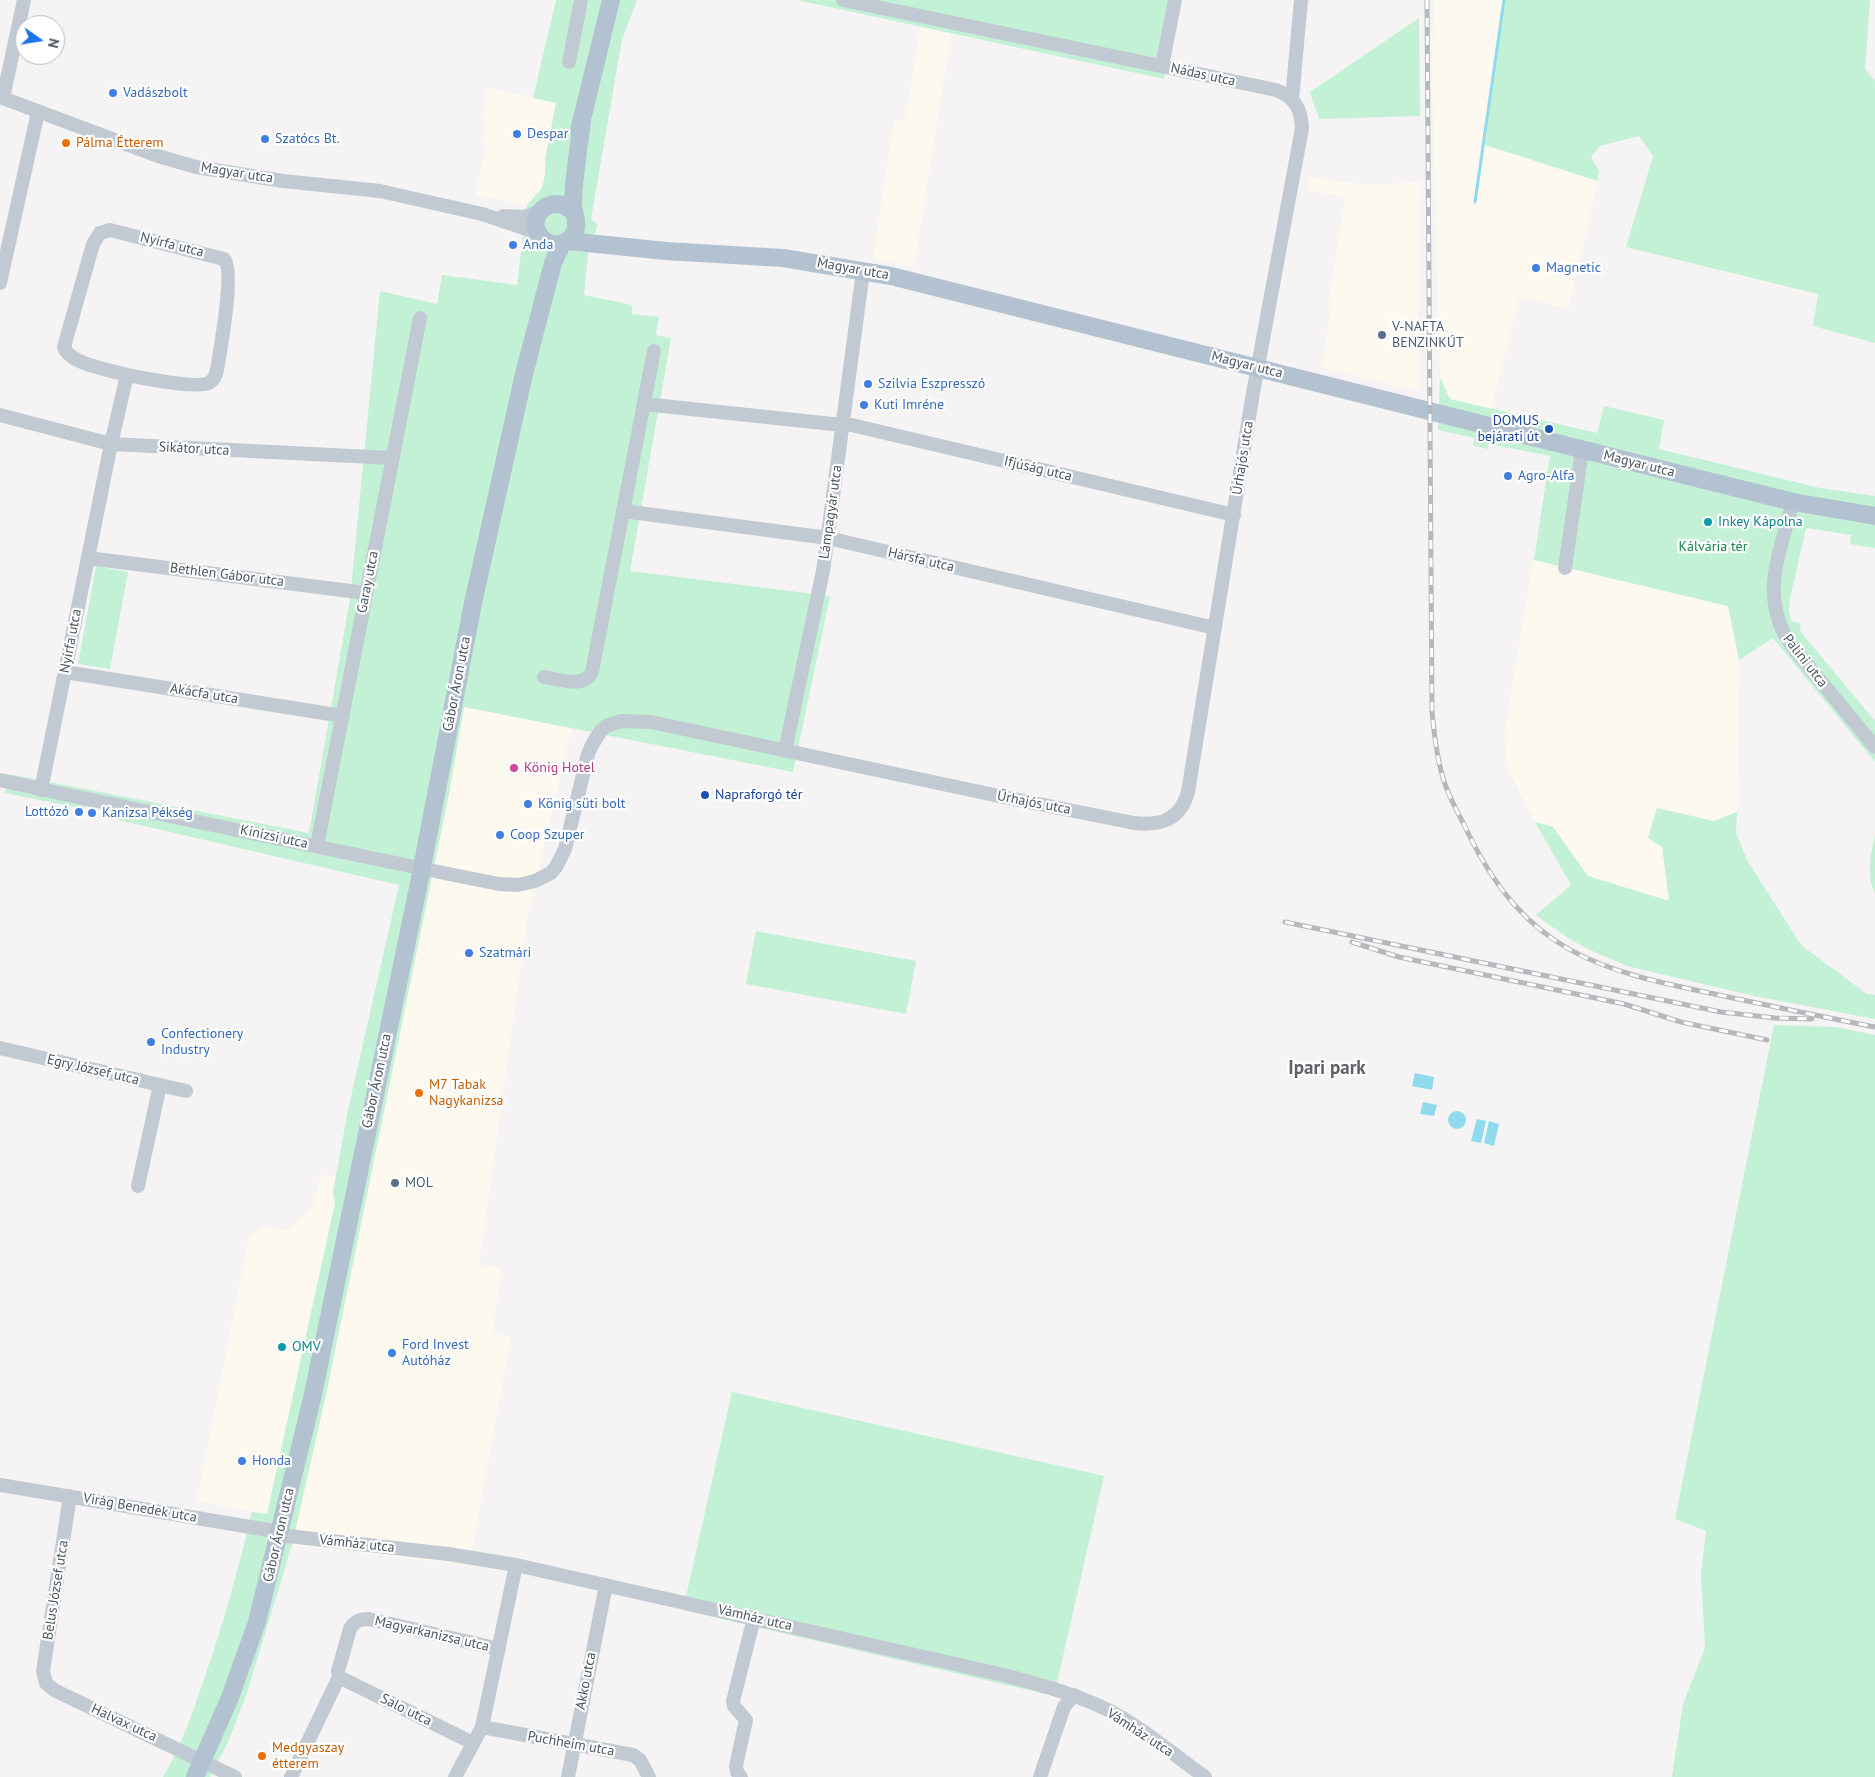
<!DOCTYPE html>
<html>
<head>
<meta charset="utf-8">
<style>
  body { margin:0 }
  #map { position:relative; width:1875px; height:1777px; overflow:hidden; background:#f5f3f3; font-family:"PT Sans",sans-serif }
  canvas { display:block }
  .north { position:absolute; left:15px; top:15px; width:50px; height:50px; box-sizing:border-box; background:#fff; border:1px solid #b7bbc0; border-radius:50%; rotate:103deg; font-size:14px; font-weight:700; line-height:20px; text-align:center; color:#4a5661 }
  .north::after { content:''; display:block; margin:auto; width:18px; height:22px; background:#1a73e8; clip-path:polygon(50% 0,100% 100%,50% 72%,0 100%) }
</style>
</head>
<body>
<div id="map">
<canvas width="1875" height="1777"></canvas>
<div class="north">N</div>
</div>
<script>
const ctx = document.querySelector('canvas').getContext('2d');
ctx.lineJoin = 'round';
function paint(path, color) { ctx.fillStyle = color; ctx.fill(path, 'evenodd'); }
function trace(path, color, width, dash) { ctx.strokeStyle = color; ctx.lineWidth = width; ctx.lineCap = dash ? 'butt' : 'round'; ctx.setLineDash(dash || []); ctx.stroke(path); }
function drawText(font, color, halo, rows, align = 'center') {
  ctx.font = font + ' "PT Sans",sans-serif'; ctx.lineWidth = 4.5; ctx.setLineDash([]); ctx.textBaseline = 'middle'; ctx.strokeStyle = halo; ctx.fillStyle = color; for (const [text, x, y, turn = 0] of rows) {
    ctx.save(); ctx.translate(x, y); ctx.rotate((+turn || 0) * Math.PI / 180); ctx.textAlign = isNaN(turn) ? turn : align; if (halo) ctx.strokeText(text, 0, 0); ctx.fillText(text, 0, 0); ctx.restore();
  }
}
const commercial = new Path2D(`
  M1434 0H1503L1485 145 1598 181 1568 309 1520 296 1491 409 1450 399 1440 378 1432 71Z
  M920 27 951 34 914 267 873 259 894 120 906 121Z
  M485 87 556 103 545 160V174L542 188 527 205 475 195 486 148 484 147 483 144Z
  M1309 177 1365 185 1420 182 1419 391 1322 367 1331 306 1328 305 1345 197 1307 190Z
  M1533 560 1728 606 1739 660 1737 812 1714 821 1657 808 1670 901 1588 876 1553 827 1535 822 1509 772 1506 760 1505 730Z
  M464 706 572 727 528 914 479 1264 501 1268 493 1333 511 1337 469 1565 292 1545 343 1312 449 794Z
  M320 1175 336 1177 333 1192 335 1203 267 1514 197 1501 249 1237 265 1226 287 1231 314 1206Z`);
const green = new Path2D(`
  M556 0H637L622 39 591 219 598 225 588 254 584 295 632 305V314L659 317 656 335 671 338 630 571 830 596 793 772 464 707 449 794 326 1395 292 1545 246 1696 228 1742 210 1777H163C181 1747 192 1714 203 1682 223 1626 238 1570 252 1512L267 1514 335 1203 333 1192 348 1110 399 885 101 816 102 809 85 806 84 809 5 793 9 774 309 833 350 599 380 291 437 304 442 275 517 285 527 205 542 188 545 174V160L556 103 533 98Z
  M797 0H1180L1164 79Z
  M1503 0H1870L1865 69 1875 81V343L1813 326 1818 294 1626 247 1653 156 1639 136 1600 146 1591 157 1599 171 1598 181 1485 145Z
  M1419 18 1420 116 1319 119 1310 92Z
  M1440 378 1450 399 1597 433 1604 406 1664 420 1659 449 1820 488 1875 496V548L1850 544 1851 535 1806 528 1790 599 1789 611 1791 621 1801 623 1800 631 1875 721V762L1773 638 1739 660 1728 606 1534 560 1550 456 1489 444 1487 449 1473 445 1475 438 1438 430Z
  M96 566 128 572 110 669 78 664Z
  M1657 808 1714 821 1737 812 1736 833 1747 860 1801 945 1867 994 1875 995V1019L1754 996 1627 966 1590 950 1568 938 1536 915 1571 885 1535 822 1553 827 1588 876 1669 901 1662 847 1648 838Z
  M1875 834V894C1866 874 1871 855 1875 834Z
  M756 931 916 961 906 1014 746 984Z
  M1774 1025 1836 1027 1875 1035V1777H1672L1683 1704 1705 1648 1701 1574 1706 1531 1675 1519Z
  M732 1392 1104 1476 1054 1696 683 1610Z`);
const water = new Path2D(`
  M1415 1073 1434 1077 1432 1090 1412 1086Z
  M1423 1102 1437 1105 1434 1116 1420 1114Z
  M1448 1120a9 9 0 1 1 18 0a9 9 0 1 1-18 0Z
  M1477 1119 1486 1121 1481 1143 1471 1141Z
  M1489 1121 1499 1124 1494 1146 1484 1143Z`);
const stream = new Path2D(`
  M1475 202 1504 0`);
const minor = new Path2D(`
  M569 62 581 0
  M1162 66 1175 0
  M0 97 158 156 196 167 283 181 380 191 482 214 530 230 539 235
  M3 98 24 0
  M1292 99 1301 0
  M503 216 523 217 540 212
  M0 283 38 112
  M644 404 842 425
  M0 415 111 444 392 458
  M843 423 1234 515
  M1793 502C1779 556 1757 601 1795 650L1875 747
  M623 511 828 538 1215 628
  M88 558 366 593
  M1565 568 1582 450
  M65 672 343 716
  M544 677C558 679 584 689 592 672L654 351
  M785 751 823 571 863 271
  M0 780 73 796 444 873 499 884 518 885 535 881 551 873 556 867 565 849 588 754 592 745 600 732 606 726 621 721 651 722 999 796 1134 823C1161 826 1180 820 1188 792L1253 393 1302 128C1301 109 1295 97 1276 90L843 0
  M41 790 111 444 127 375C142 378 196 389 209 383 214 380 216 376 217 370 220 351 235 271 224 259L110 230 100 233 93 244 64 347C69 364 110 370 127 375
  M317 846 420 318
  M0 1048 186 1091
  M138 1186 160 1085
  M0 1485 280 1532
  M70 1496 43 1671 46 1683 54 1690 235 1777
  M279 1535 448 1554 516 1565 1004 1675C1040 1685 1076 1694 1110 1711 1144 1729 1174 1755 1205 1777
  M339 1677 473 1743
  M482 1727 633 1755 640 1760 649 1777
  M291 1777 339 1677 338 1671 350 1629C354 1621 360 1619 369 1619L499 1649
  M455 1777 482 1727 516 1565
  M568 1777 606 1585
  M741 1777 737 1772 736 1766 746 1720 734 1706 733 1701 754 1618
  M1040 1777 1064 1707 1074 1695`);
const major = new Path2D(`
  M579 131 611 0
  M572 211C552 191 523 218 541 237 551 249 570 245 575 231 579 221 572 212 573 201 574 174 579 147 582 121
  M568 241 666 251 783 258 891 276 1704 480 1793 502 1875 516
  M195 1777 229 1700 257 1622 312 1399 419 883 473 603 524 374 553 263 562 244`);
const rail = new Path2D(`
  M1427 0 1432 711C1434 732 1436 754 1442 774 1447 795 1459 814 1468 833 1527 953 1597 970 1719 995 1771 1006 1823 1017 1875 1027
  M1285 922 1721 1012 1775 1018 1812 1019
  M1352 942 1399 957 1624 1004 1681 1022 1767 1040`);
const markers = [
  [113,93,5,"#3f7fe0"],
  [517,134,5,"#3f7fe0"],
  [265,139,5,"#3f7fe0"],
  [66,143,5,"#e8710a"],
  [513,245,5,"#3f7fe0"],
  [1536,268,5,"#3f7fe0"],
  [1382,335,5,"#5c6f8a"],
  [868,384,5,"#3f7fe0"],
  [864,405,5,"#3f7fe0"],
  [1549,429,5,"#1a4fb4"],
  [1508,476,5,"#3f7fe0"],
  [1708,522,5,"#0f9aa8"],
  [514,768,5,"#d1479c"],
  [705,795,5,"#1a4fb4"],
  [528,804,5,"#3f7fe0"],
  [79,812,5,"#3f7fe0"],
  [92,813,5,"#3f7fe0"],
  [500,835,5,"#3f7fe0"],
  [469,953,5,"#3f7fe0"],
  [151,1042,5,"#3f7fe0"],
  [419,1093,5,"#e8710a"],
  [395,1183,5,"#5c6f8a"],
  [282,1347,5,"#0f9aa8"],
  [392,1353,5,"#3f7fe0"],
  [242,1461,5,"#3f7fe0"],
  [262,1756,5,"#e8710a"]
];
const streetNames = [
  ["Nádas utca",1203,75,12],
  ["Magyar utca",237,173,9],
  ["Nyírfa utca",172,245,14],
  ["Magyar utca",853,269,10],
  ["Magyar utca",1247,365,14],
  ["Sikátor utca",194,449,3],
  ["Űrhajós utca",1243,458,-81],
  ["Magyar utca",1639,464,14],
  ["Ifjúság utca",1038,469,13],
  ["Lámpagyár utca",831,512,-82],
  ["Hársfa utca",921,560,13],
  ["Bethlen Gábor utca",227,575,7],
  ["Garay utca",368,582,-79],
  ["Nyírfa utca",71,641,-79],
  ["Palini utca",1805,661,52],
  ["Gábor Áron utca",457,684,-79],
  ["Akácfa utca",204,694,9],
  ["Űrhajós utca",1034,803,11],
  ["Kinizsi utca",274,837,12],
  ["Egry József utca",93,1070,13],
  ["Gábor Áron utca",377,1081,-78],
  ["Virág Benedek utca",140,1508,10],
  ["Gábor Áron utca",279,1535,-77],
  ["Vámház utca",357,1544,6],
  ["Belus József utca",56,1590,-81],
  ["Vámház utca",755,1618,13],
  ["Magyarkanizsa utca",432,1634,13],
  ["Akko utca",586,1681,-79],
  ["Salo utca",406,1710,26],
  ["Halvax utca",124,1723,25],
  ["Vámház utca",1140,1733,33],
  ["Puchheim utca",571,1744,10]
];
const shopNames = [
  ["Vadászbolt",123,93],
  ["Despar",527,134],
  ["Szatócs Bt.",275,139],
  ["Anda",523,245],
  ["Magnetic",1546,268],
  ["Szilvia Eszpresszó",878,384],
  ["Kuti Imréne",874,405],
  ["Agro-Alfa",1518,476],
  ["König süti bolt",538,804],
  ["Lottózó",69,812,"right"],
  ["Kanizsa Pékség",102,813],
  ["Coop Szuper",510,835],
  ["Szatmári",479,953],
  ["Confectionery",161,1034],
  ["Industry",161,1050],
  ["Ford Invest",402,1345],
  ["Autóház",402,1361],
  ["Honda",252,1461]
];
const foodNames = [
  ["Pálma Étterem",76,143],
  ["M7 Tabak",429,1085],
  ["Nagykanizsa",429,1101],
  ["Medgyaszay",272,1748],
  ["étterem",272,1764]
];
const serviceNames = [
  ["V-NAFTA",1392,327],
  ["BENZINKÚT",1392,343],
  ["MOL",405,1183]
];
const transitNames = [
  ["DOMUS",1539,421],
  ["bejárati út",1539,437],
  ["Napraforgó tér",715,795,"left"]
];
const cultureNames = [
  ["Inkey Kápolna",1718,522],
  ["OMV",292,1347]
];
const parkNames = [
  ["Kálvária tér",1713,547]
];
const hotelNames = [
  ["König Hotel",524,768]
];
const districtNames = [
  ["Ipari park",1327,1069]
];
paint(commercial, '#fdf9ef');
paint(green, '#c3f1d5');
paint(water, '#90daee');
trace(stream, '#90daee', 3);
trace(minor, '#c1cad2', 14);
trace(major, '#b3c2d1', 18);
trace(rail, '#b5b8bd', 5);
trace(rail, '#fff', 3, [9]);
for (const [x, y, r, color] of markers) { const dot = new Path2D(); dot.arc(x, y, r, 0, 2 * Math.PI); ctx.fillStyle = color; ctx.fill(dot); trace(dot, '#fff', 2); }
drawText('14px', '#4a5661', '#fff', streetNames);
drawText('14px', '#366cbe', '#fff', shopNames, 'left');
drawText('14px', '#c56008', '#fff', foodNames, 'left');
drawText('14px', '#4e5e75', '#fff', serviceNames, 'left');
drawText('14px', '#164399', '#fff', transitNames, 'right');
drawText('14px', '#0d838f', '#fff', cultureNames, 'left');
drawText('14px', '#17864f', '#fff', parkNames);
drawText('14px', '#b23c85', '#fff', hotelNames, 'left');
drawText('bold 19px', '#5f6368', '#fff', districtNames);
</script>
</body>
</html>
